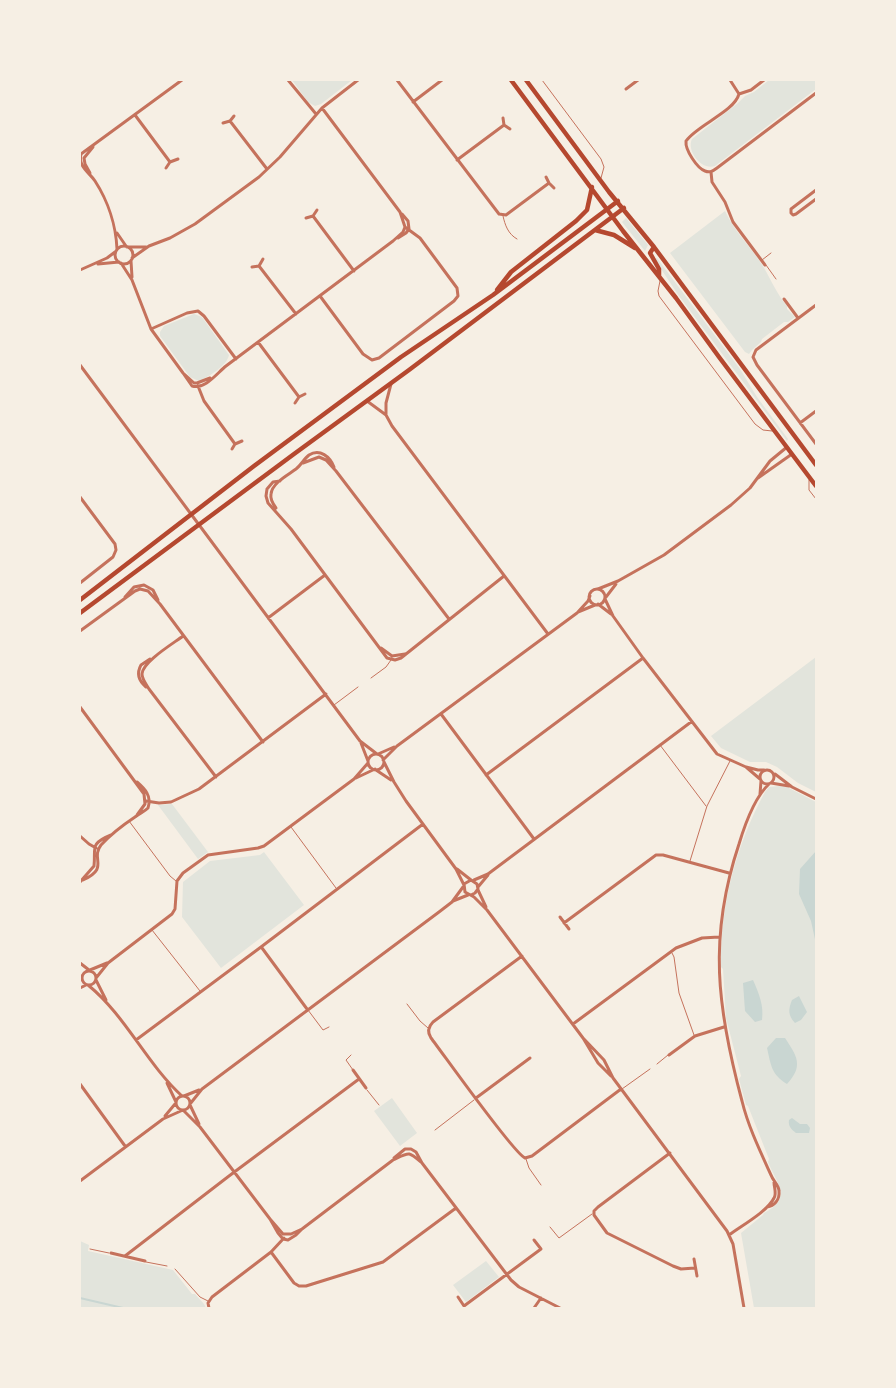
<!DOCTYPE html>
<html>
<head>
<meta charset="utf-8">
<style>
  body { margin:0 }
  #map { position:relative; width:896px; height:1388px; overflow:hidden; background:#f6efe4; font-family:"Varela Round",sans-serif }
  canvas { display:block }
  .frame { position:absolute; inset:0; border:81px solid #f6efe4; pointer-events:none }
</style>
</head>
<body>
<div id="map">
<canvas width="896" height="1388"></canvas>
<div class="frame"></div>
</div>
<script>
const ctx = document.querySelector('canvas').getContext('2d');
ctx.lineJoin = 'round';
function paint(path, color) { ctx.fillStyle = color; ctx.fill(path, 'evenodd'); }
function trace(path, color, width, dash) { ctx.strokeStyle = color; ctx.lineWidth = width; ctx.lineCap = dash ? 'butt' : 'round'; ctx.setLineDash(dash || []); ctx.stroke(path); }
const green = new Path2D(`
  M292 80H352L321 104 315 106 308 102Z
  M769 80H816V89L715 166C702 171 686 151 692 139L738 103 745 96 754 92Z
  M725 211C734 231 751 247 763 266 771 280 777 294 787 306V309L795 317 788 322H784L762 339 761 342 752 350 749 354 745 352 670 253Z
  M626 218 648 245 645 251 622 222Z
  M657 258 740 369 757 397 788 439 787 441 679 296 657 263 655 259Z
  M194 314 202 317 229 355C227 366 208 377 199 381L190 377 160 336V332L164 326Z
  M816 657V792L798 783 777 767 766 762H750L721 748 711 736Z
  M780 786 787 787 816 802V1308H754L741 1233 763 1215 764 1213C793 1198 777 1184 768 1162L769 1159 748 1106 746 1105 739 1079 741 1076 726 1018 723 969 721 967C720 906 736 845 765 792L769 787Z
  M172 804 208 852 198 859 158 805Z
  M264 852 304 905 221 968 182 917 183 882 210 861 260 855Z
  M392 1098 417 1133 400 1146 374 1111Z
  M80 1241 89 1245 88 1251 173 1270 192 1294H195L204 1304 206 1308H80Z
  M486 1261 499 1277 466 1302 453 1285Z`);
const water = new Path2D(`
  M816 851V944L811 921 799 894 800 869Z
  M753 980C759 994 764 1005 762 1020L755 1022 745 1011 743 983Z
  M799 996 807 1012 801 1020 795 1023C788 1015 788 1010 792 1000Z
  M776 1038H785C797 1056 804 1066 787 1084 771 1074 771 1065 767 1048Z
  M792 1118 800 1124H807L810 1128 809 1133H796C791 1129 788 1126 789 1120Z`);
const stream = new Path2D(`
  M80 1298 123 1308`);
const service = new Path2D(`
  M542 80 601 159 604 167 601 178
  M503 216C505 225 508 234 517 239
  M762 260 771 253
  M766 265 776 279
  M660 281 658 291 659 296 755 424 763 430 772 431
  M809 480V490L816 499
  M371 678 386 667 391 660
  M334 705 358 687
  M660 745 706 806
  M129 821 170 876 176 881
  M291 827 336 888
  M690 861 707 806 730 761
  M152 930 200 991
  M672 953 674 957 679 993 694 1035
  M407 1004 420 1021 428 1028
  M308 1010 323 1030 329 1027
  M351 1055 346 1060 353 1070
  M657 1064 668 1055
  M622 1089 650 1069
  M367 1090 379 1105
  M435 1130 474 1100
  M526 1159 529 1168 541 1185
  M550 1227 559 1238 592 1214
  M90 1249 109 1253
  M146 1262 167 1266
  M175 1269 200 1297 208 1301`);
const minor = new Path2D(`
  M288 80 316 114
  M397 80 499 214 506 215 510 212 549 183
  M730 80 739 94
  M626 89 638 80
  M739 94C734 112 697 125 686 141 685 150 697 168 705 171 710 173 713 171 717 168L816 93
  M739 94 751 90 764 80
  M413 102 442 80
  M322 108 400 212 405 227
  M135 115 170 162
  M503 118 504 125 510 129
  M230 121 267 169
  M223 123 230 121 234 116
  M457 160 504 125
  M166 168 170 162 178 159
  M711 172 712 182 725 202 733 222 765 265
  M90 173 85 164 84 158 93 147
  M546 177 549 183 554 188
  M816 190 791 209V213L793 215 796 214 816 199
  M402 214 408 221 409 229
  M313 216 354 271
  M306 218 313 216 317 210
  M117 233 126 246
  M398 238 406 233 409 229
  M115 255a9 9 0 1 1 18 0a9 9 0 1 1-18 0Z
  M127 247H146
  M117 249C116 226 108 201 95 181 89 172 78 167 81 154L182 80
  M132 258 149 246 170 238 195 224 259 177 280 157 322 108 358 80
  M131 261 132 277
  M121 263 132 280 151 329 183 373 194 383H197L210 378
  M98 264 119 262
  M259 266 296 314
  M252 267 259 266 263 259
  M80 270 107 258 115 252
  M320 296 363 354 372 360 379 358 454 301 458 296 457 288 420 238 405 227
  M784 299 798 318
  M816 305 756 350 753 357 757 365 816 444
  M151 329 187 313 198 311 204 316 236 359
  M258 342 299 397
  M80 365 360 741 377 754
  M183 373 192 386C205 390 217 373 226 366L393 241 403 232 405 227
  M198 386 204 401 235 444
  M367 401 386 415 392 426 548 634
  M295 403 299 397 305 394
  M386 414V403L391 384
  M800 423 816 411
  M232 449 235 444 242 441
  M303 463 319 457 326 460 336 471 449 619
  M758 478 792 454
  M280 481 273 482 267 489 266 496 268 503 291 529 387 658 395 660 401 658 504 576
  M80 497 115 544 116 550 113 557 80 583
  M276 508C273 504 270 499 271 494 272 483 288 475 296 469 301 465 304 459 309 455 320 448 330 457 334 467
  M598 589 618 581 664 555 731 505 750 488 770 461 787 447
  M589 597a8 8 0 1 1 16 0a8 8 0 1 1-16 0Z
  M125 597 134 587 144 585 153 590 158 600
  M606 597 616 584
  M605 599 613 616 643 658 717 754 746 767 758 770H764
  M598 604 611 614
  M578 612 595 605
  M268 618 325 575
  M80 631 135 591 140 589 148 591 160 604 263 742
  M183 636C174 643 142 662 142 674 142 679 146 684 149 689L216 777
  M381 648 392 656
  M392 656 405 654
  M146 687C139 681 136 674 141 665L150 659
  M80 707 144 794 145 804 137 815
  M441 714 534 839
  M361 743 368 761
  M378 754 394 747
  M368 762a8 8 0 1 1 16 0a8 8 0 1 1-16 0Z
  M383 760 397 746 577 613 588 601 590 596
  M384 762 394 782 406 801 456 869 464 885
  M746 767 760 779
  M760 777a7 7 0 1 1 14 0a7 7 0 1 1-14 0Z
  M376 770 391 780
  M775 774 792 787 816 799
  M486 775 643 658
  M356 778 375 769
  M771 783 789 786
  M760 794 761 781
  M146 801 159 803 171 802 199 789 326 694
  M80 836 89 844 96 848
  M457 869 471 880
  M83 880C110 868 90 859 101 845 111 834 123 825 135 817 140 813 144 812 148 808 152 796 145 789 137 782
  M474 880 488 874 691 722
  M80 882 94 866C96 848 89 844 111 835
  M478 887 488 875
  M478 890 486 907
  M471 895 475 893 478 889 477 884 471 880 464 884 465 892 474 897 487 910 583 1038 598 1063 611 1076
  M453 901 468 895
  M560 917 569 929
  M564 923 656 855H663L729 873
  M262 948 307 1009
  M522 956 433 1022C428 1027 427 1032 431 1038 444 1055 514 1154 525 1158L532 1156 621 1089
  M80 963 89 970
  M90 970 107 963
  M82 978a7 7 0 1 1 14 0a7 7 0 1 1-14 0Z
  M96 978 108 963 172 914 175 909 177 881 183 873 208 855 258 848 264 846 354 779 368 763
  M96 980 106 1000
  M88 985C126 1016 146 1063 182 1096
  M80 988 86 985
  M573 1024 676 948 702 938 719 937
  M583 1038 604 1060 613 1078 727 1231 733 1244 744 1308
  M136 1040 261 947 423 824
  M669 1055 695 1036 724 1027
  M353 1070 366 1088
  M167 1083 176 1102
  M80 1084 125 1146
  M176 1103a7 7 0 1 1 14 0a7 7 0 1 1-14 0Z
  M184 1096 199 1090
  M476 1098 530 1058
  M190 1104 202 1089 439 912 452 902 463 887
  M190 1105 199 1124
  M183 1110 200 1127 270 1219 278 1233 283 1239 288 1240 296 1235 302 1229
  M165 1116 175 1104
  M670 1153 598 1207 594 1211V1215L607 1233 673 1266 681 1269 695 1268
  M394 1158 405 1149H411L416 1152 422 1163
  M80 1181 163 1119 183 1110
  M767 1207C774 1206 780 1200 779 1191 779 1185 773 1181 771 1175 760 1151 748 1126 742 1101 717 1008 708 937 739 844 745 824 754 798 769 784
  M270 1219 283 1234H291L302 1229 393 1160C410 1152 408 1151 422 1163L511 1280 519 1287 560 1308
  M729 1235C741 1226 768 1211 774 1198 777 1193 774 1188 774 1182
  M271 1252 294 1283 299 1286H306L383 1262 456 1208
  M111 1253 145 1261
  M125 1256 229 1176 359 1079
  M694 1259 697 1276
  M458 1297 464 1306 541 1249 534 1240
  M209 1308 208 1303 212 1297 271 1252 284 1238
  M534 1308 541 1298`);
const secondary = new Path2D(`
  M511 80 623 231 676 298 719 357 816 486
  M526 80 609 192 654 247 816 465
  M595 230 614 235 635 248
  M654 247 650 253 659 269V276
  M497 290 511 272 576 221 587 210 592 187
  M80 600 254 466 401 357 493 295 618 201
  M80 613 294 454 409 370 624 208`);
paint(green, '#e2e4dc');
paint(water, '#c9d6d2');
trace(stream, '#c9d6d2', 2);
trace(service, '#c5725c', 1);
trace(minor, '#c5725c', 3);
trace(secondary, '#b5482f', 4.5);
</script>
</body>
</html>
